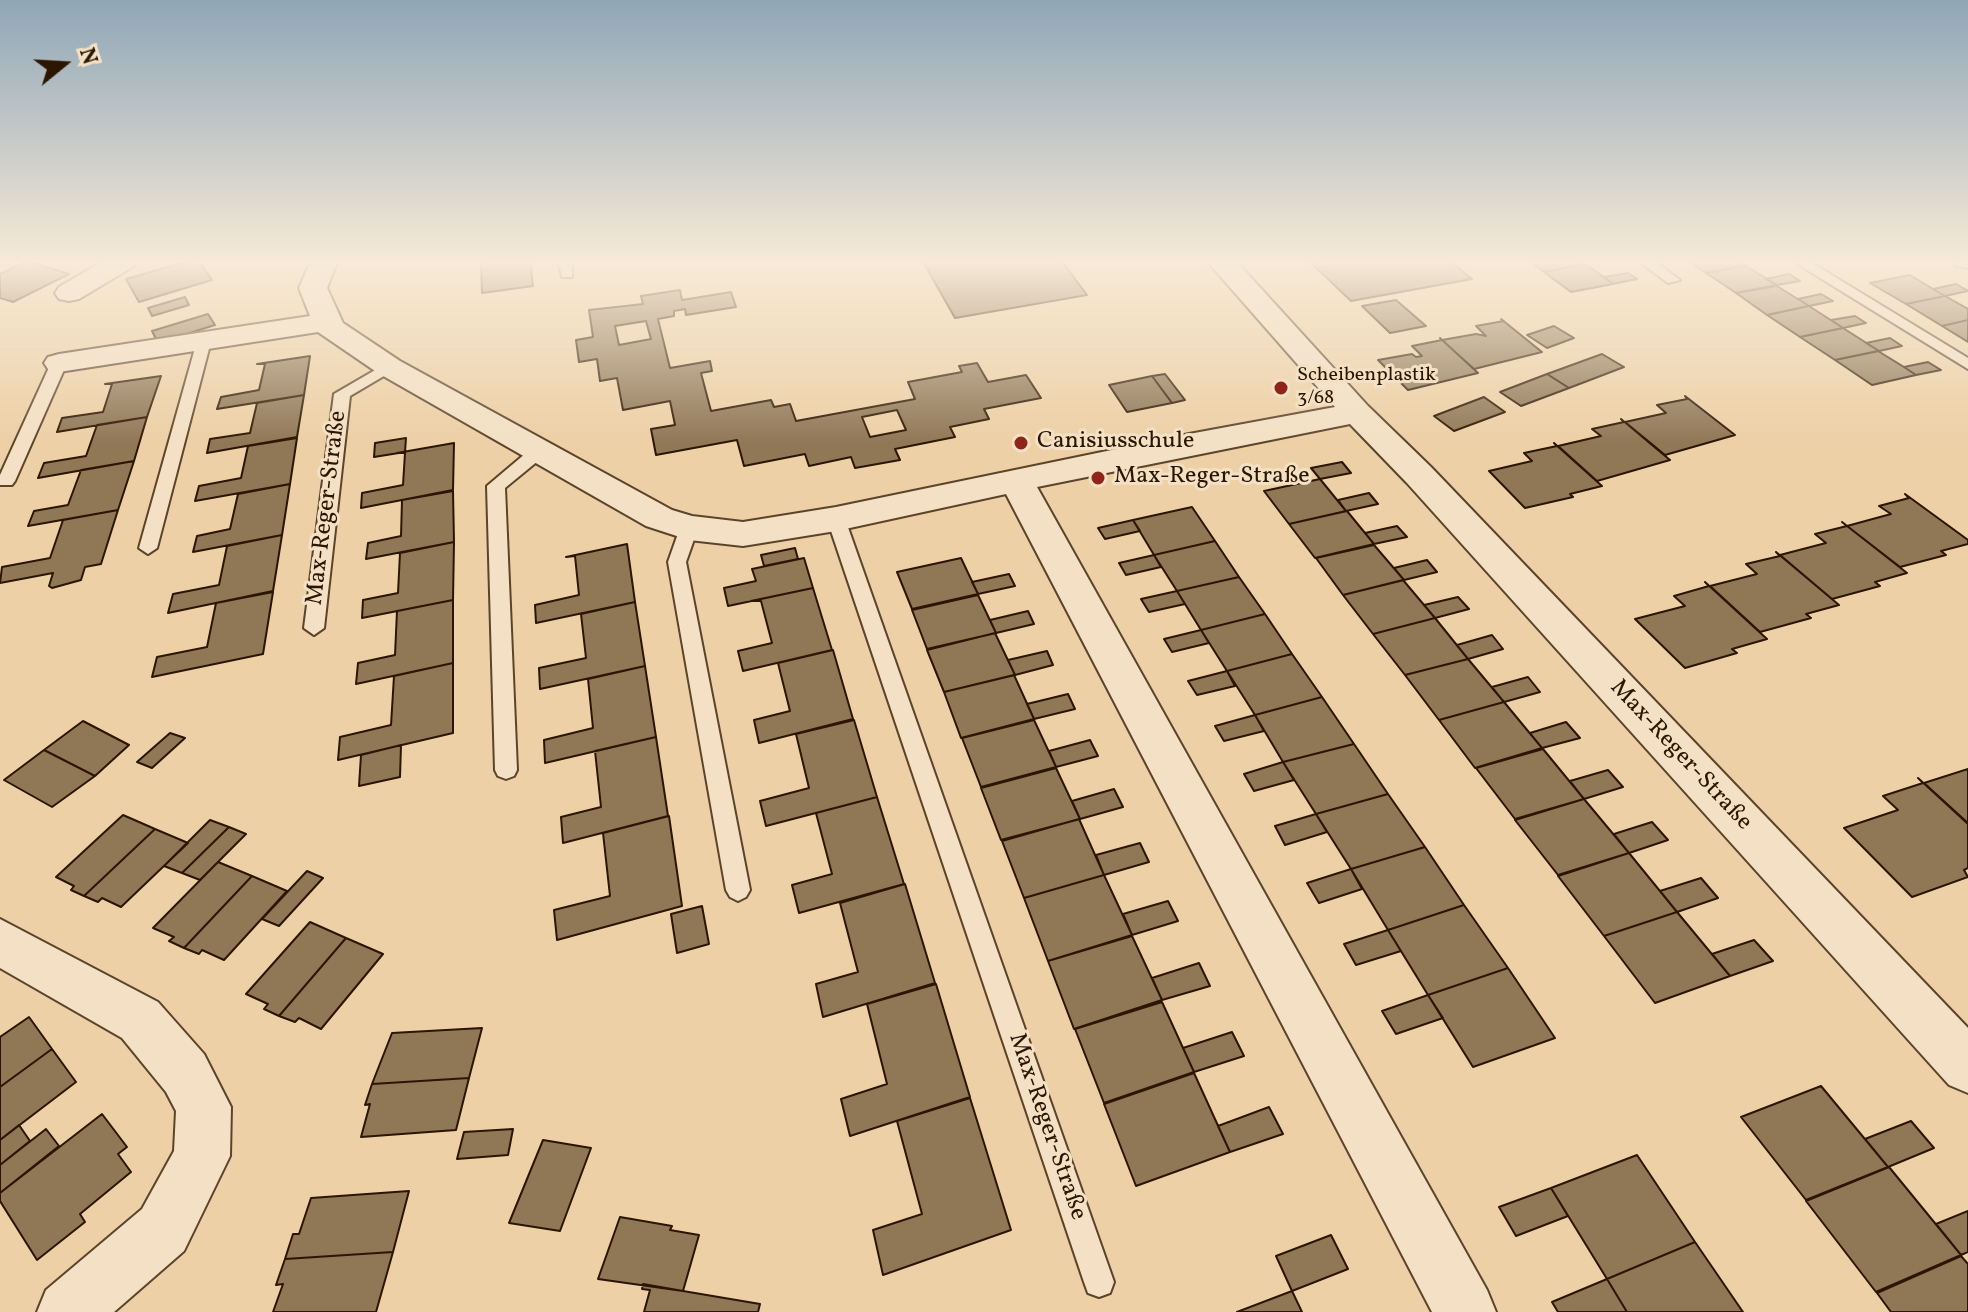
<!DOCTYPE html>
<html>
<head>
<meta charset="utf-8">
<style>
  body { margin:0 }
  #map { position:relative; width:1968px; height:1312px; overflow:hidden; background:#edd0a6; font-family:Vollkorn,serif }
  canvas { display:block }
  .north { position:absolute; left:24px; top:24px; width:80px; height:80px; -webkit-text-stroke:6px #f3e0c5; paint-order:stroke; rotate:72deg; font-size:22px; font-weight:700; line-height:32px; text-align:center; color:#2c1600 }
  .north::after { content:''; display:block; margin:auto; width:28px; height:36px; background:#2c1600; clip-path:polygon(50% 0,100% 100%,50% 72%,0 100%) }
</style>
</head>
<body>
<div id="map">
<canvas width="1968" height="1312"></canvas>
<div class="north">N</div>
</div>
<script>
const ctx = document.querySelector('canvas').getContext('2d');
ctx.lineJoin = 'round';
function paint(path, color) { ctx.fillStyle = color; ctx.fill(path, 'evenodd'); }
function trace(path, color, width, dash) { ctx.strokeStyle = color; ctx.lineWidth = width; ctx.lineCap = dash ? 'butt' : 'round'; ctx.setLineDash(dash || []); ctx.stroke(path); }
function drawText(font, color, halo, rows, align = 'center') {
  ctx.font = font + ' Vollkorn,serif'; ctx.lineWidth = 6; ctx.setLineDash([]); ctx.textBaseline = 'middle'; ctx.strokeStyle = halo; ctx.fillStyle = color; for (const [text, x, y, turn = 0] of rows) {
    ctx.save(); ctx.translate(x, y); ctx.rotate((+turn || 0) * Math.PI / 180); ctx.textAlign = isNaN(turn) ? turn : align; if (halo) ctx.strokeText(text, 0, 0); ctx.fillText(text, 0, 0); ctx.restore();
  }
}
const building = new Path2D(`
  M192 260H198L212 280 139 302 126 279Z
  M481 260H530L533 286 482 293Z
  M922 260H1061L1087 295 955 318Z
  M1308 260H1449L1472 279 1351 301Z
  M1529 260H1580L1586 264 1544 272Z
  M1686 260H1737L1746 265 1706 273Z
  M27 261 69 274 13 302 0 298V274Z
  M1586 264 1613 284 1571 292 1544 272Z
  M1746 266 1777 285 1736 293 1706 273Z
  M1628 273 1637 279 1613 284 1604 277Z
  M1789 274 1800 281 1777 285 1766 279Z
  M1910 275 1933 289 1945 296 1906 304 1870 283Z
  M1956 284 1968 291 1945 296 1933 289Z
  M1777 286 1809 306 1767 315 1736 293Z
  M680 290 682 300 731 292 736 307 686 315 685 309 674 311V316L658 319 670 368 710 361 712 371 701 373 711 411 771 400 774 407 790 404 796 421 915 399 908 382 962 372 959 366 977 363 988 382 1026 375 1041 398 984 409 989 419 950 427 955 437 895 449 900 460 855 468 851 457 809 466 805 454 744 466 737 440 656 455 651 429 675 425 670 401 623 410 617 378 600 381 597 359 579 362 576 340 593 337 589 310 643 304 641 296ZM646 321 651 339 619 345 615 326ZM897 410 906 430 870 437 862 417Z
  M1821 294 1833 301 1809 306 1798 299Z
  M1945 296 1968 309V320L1942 326 1906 304Z
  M185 297 189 305 152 316 148 308Z
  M1396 300 1426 326 1390 333 1362 306Z
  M1809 306 1843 328 1800 337 1767 315Z
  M208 314 215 325 158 343 152 331Z
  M1855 316 1866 323 1843 328 1831 320Z
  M1501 319 1542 352 1474 369 1442 340 1476 334 1486 336 1476 326 1504 321Z
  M1968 320V342L1942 326Z
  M1554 326 1574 338 1547 348 1527 335Z
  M1843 328 1879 351 1835 360 1800 337Z
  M1440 338 1478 373 1408 390 1378 360 1412 354 1416 357 1422 356 1412 346 1442 340Z
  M1890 338 1902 346 1879 351 1866 343Z
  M1878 351 1904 367 1916 375 1872 385 1835 360Z
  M1602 354 1624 367 1569 388 1547 374Z
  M310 356 304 395 217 409 221 397 259 390 265 364H257Z
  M1928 362 1941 370 1916 375 1904 367Z
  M1165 374 1185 400 1172 403 1152 376Z
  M1547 374 1569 388 1521 406 1500 392Z
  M161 376 147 417 57 432 62 418 103 412 112 384H105Z
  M1152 376 1172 403 1127 412 1109 385Z
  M304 395 297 437 207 453 210 439 250 433 257 403Z
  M1685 396 1735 435 1665 455 1625 422 1666 413 1657 405 1687 399Z
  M1484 397 1505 412 1454 431 1434 416Z
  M147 417 134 461 38 478 44 463 86 456 97 425Z
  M1621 419 1670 460 1597 481 1558 446 1601 436 1592 429 1624 422Z
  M297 438 290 484 195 501 199 486 241 478 248 446Z
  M406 438 405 452 374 457 375 443Z
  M454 443 453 490 361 508 362 493 403 485 405 453H397Z
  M1554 443 1602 486 1570 494 1573 497 1525 508 1489 471 1532 461 1524 453 1557 446Z
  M134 461 118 510 28 526 34 511 68 505 81 470Z
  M1342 462 1351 473 1320 479 1311 468Z
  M1320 479 1346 511 1289 524 1264 491Z
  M290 484 282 535 193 552 197 536 230 529 238 494Z
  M453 491 454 542 366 559 368 543 401 536 402 500Z
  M1369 493 1378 504 1346 511 1338 500Z
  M1905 494 1968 540V544L1941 551 1946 555 1900 567 1847 526 1891 514 1879 506 1909 498Z
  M1192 507 1215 541 1154 555 1133 520Z
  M118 510 101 564 85 567 81 580 52 588 49 586 53 573 0 583 2 567 50 558 63 520Z
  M1347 511 1374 544 1315 558 1289 524Z
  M1133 520 1140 531 1105 539 1098 528Z
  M1842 522 1907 573 1875 582 1880 586 1832 599 1780 555 1826 543 1815 534 1847 526Z
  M1397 526 1407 537 1374 544 1365 533Z
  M282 535 273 591 168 613 173 594 219 585 227 546Z
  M1215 541 1239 577 1177 591 1154 555Z
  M454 542 453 600 362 618 363 600 398 593 400 553Z
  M627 544 635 602 536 623 535 605 579 595 575 556 566 557Z
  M1374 545 1404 580 1343 595 1316 558Z
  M795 548 798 559 764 566 761 555Z
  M1776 552 1839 605 1806 614 1811 618 1760 632 1710 586 1757 574 1746 564 1780 556Z
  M1154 555 1161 567 1126 575 1119 563Z
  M804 558 813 588 728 606 724 588 756 581 752 569Z
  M961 558 978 594 912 609 897 572Z
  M1427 560 1437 572 1404 580 1394 568Z
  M1009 574 1015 586 978 594 972 582Z
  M1239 577 1265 614 1201 630 1177 591Z
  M1403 580 1435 618 1373 634 1343 595Z
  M1705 582 1767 639 1732 649 1737 653 1685 668 1635 619 1685 606 1674 596 1709 586Z
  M813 588 832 650 743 671 738 651 772 643 761 601H751Z
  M1177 591 1185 604 1149 612 1141 599Z
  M273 592 263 654 152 677 157 657 207 647 216 603Z
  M978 595 996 633 927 649 912 610Z
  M1458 597 1469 609 1435 618 1424 605Z
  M453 600V663L356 684 358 663 395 655 397 611Z
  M635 602 645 666 540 689 539 668 586 658 581 614Z
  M1028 611 1034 624 996 633 990 620Z
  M1265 614 1292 654 1227 671 1201 630Z
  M1435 618 1468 659 1405 675 1373 634Z
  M1201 630 1209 643 1172 652 1164 639Z
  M995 633 1015 675 944 692 927 650Z
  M1492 635 1503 649 1468 659 1457 645Z
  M833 650 853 719 759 743 754 720 790 711 778 663Z
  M1047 651 1053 665 1015 675 1008 660Z
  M1292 654 1322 697 1255 715 1227 671Z
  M1468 659 1504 702 1439 720 1405 675Z
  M453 663V733L338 760 340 737 391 725 394 676Z
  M645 666 656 737 545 763 544 740 593 728 588 679Z
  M1227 671 1235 686 1197 695 1188 681Z
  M1014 675 1034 719 961 738 944 692Z
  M1528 677 1540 692 1504 702 1492 687Z
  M1068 694 1075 709 1034 719 1027 704Z
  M1322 697 1354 744 1283 762 1255 715Z
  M1504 702 1542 748 1475 768 1439 720Z
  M1255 715 1264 731 1224 741 1215 726Z
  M854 720 877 797 766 826 760 801 809 788 796 734Z
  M1034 720 1056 767 981 787 962 738Z
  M83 721 129 745 95 776 44 750Z
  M1566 722 1580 738 1542 748 1530 733Z
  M170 733 185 738 152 768 137 762Z
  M656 737 668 816 563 843 561 817 601 807 595 751Z
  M1090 740 1098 756 1056 767 1049 751Z
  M1354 744 1388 794 1316 814 1283 762Z
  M401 745 400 777 359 786 361 755Z
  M1543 749 1584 799 1515 819 1476 768Z
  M44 750 95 776 52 807 4 780Z
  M1283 762 1294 780 1254 791 1244 774Z
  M1056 768 1080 819 1001 840 981 788Z
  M1968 769V823L1924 783Z
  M1608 770 1623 787 1584 799 1570 781Z
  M1918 778 1968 824V868L1964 870 1968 877 1912 897 1844 828 1898 810 1883 796 1923 783Z
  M1114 789 1123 807 1080 819 1072 801Z
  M1388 794 1425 847 1351 869 1316 814Z
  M877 797 904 884 799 913 792 885 832 874 816 813Z
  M1584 799 1629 853 1558 875 1515 820Z
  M1316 814 1327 832 1285 845 1275 826Z
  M123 815 155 829 84 896 71 890 74 886 56 877Z
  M669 816 682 906 557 940 554 910 610 896 603 833Z
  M1079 819 1104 875 1024 898 1002 841Z
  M210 820 229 827 182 873 164 866Z
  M1652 822 1668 840 1629 853 1614 834Z
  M229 827 246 834 200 880 182 873Z
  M155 829 188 843 121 907 102 898 98 902 84 896Z
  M1140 843 1149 862 1104 875 1096 855Z
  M1425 847 1464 905 1388 930 1351 869Z
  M1629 853 1677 912 1604 936 1558 876Z
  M218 862 252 876 184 948 169 941 174 937 153 928Z
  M1351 869 1362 889 1319 903 1307 883Z
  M307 871 323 878 279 926 262 919Z
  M1104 875 1132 935 1048 961 1024 898Z
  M252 876 287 891 224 960 202 950 199 954 184 948Z
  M1701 878 1718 898 1677 912 1660 891Z
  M905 884 935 983 823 1017 816 984 858 972 840 903Z
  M1168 901 1178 921 1132 935 1123 914Z
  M1464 905 1508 968 1428 995 1388 930Z
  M702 906 709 944 677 953 671 914Z
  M1677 912 1730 976 1655 1003 1604 936Z
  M310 922 346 938 279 1016 264 1009 268 1004 246 994Z
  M1388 930 1401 951 1356 965 1344 944Z
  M1132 936 1162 1000 1074 1029 1048 961Z
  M346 938 383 954 321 1029 299 1018 295 1022 279 1016Z
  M1754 940 1773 961 1730 976 1712 954Z
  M1199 963 1210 986 1162 1000 1152 978Z
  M1508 968 1555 1038 1473 1067 1428 995Z
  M936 984 970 1097 850 1136 841 1099 887 1084 867 1004Z
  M1428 995 1443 1018 1396 1034 1382 1011Z
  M1162 1002 1194 1072 1104 1103 1075 1029Z
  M29 1017 52 1049 0 1087V1037Z
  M482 1028 469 1078 372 1084 392 1033Z
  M1232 1032 1244 1056 1194 1072 1183 1048Z
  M52 1049 76 1082 0 1140V1087Z
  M1194 1073 1230 1152 1136 1186 1104 1104Z
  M469 1078 456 1130 361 1137 370 1104 365 1105 372 1084Z
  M1821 1086 1888 1167 1806 1200 1741 1117Z
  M970 1098 1011 1230 883 1275 873 1230 922 1214 897 1121Z
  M1269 1107 1283 1134 1230 1152 1218 1126Z
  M102 1114 127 1147 118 1154 131 1172 80 1214 85 1222 37 1260 0 1201V1193Z
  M1911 1121 1934 1148 1888 1167 1865 1139Z
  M19 1125 30 1141 0 1165V1140Z
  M46 1129 59 1146 0 1193V1165Z
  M513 1129 508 1155 457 1159 464 1132Z
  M543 1140 591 1148 560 1231 509 1223Z
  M1637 1155 1695 1242 1607 1279 1551 1188Z
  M1889 1167 1961 1255 1876 1292 1806 1201Z
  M1551 1188 1568 1216 1516 1236 1499 1207Z
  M409 1191 393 1252 285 1259 293 1234H299L311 1198Z
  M1968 1211V1252L1961 1255 1936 1224Z
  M620 1217 672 1226 670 1230 699 1235 683 1291 598 1279Z
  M1331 1235 1348 1269 1292 1291 1276 1256Z
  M1695 1242 1743 1312H1627L1607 1279Z
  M393 1252 376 1312H273L283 1284 276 1285 285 1259Z
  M1961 1256 1968 1264V1312H1891L1877 1293Z
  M1607 1279 1627 1312H1558L1552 1302Z
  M643 1284 683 1291 760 1304 758 1312H644L650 1290 642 1289Z
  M1292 1291 1302 1312H1237Z`);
const lane = new Path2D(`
  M558 260H572V277H562Z
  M1637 260H1653L1680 280 1668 283Z
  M1791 260H1807L1968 358V369Z
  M204 337 211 341 157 548 148 554 139 548 197 341Z
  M59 358 67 363 15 481 12 485H0V475L51 363Z
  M389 362 394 364V370L350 396 324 628 314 635 304 628 334 394Z
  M538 447 546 452 544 456 505 488 517 770 514 776 506 779 498 776 495 770 487 486 532 448Z
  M836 513 845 519 1114 1282 1110 1293 1099 1297 1088 1293 1084 1282 827 519Z
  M689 522 698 528 686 562 750 890 746 897 738 901 730 897 726 890 668 562 680 528Z`);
const street = new Path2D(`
  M105 260H138L134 266 79 299 69 301 59 299 55 293 59 287Z
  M311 260H338L327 288 343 323 400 361 672 510 692 516 743 522 836 507 1189 434 1335 407 1206 260H1235L1368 406 1431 467 1968 1028V1093L1949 1085 1407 483 1350 424 1037 487 1487 1290 1496 1312H1432L1006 494 836 531 743 546 689 540 646 526 378 373 318 332 59 372 48 369 44 363 48 357 59 354 310 316 299 288Z
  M1953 260H1968V268L1956 266Z
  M0 919 158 1002 204 1054 231 1107 230 1156 184 1251 114 1312H37L46 1290 142 1209 174 1151 176 1111 166 1092 122 1038 0 968Z`);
const markers = [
  [1281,388,8,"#8f2418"],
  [1021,443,8,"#8f2418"],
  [1098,478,8,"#8f2418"]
];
const farPoinames = [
  ["Scheibenplastik",1297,376],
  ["3/68",1297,399]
];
const poiNames = [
  ["Canisiusschule",1037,443],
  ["Max-Reger-Straße",1114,478]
];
const streetNames = [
  ["Max-Reger-Straße",328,508,-83],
  ["Max-Reger-Straße",1680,756,47],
  ["Max-Reger-Straße",1046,1127,71]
];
paint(building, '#907756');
trace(building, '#2c1600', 2);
trace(lane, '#5c442a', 4);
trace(street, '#5c442a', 4);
paint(lane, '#f3e0c5');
paint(street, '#f3e0c5');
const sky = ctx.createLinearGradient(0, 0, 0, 443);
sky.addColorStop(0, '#8fa6b7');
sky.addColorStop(0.59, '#f7ead7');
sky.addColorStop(1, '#f7ead700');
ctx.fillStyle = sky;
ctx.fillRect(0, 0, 1968, 443);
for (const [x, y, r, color] of markers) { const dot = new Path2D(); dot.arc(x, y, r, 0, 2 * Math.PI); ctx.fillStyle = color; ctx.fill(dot); trace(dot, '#f3e0c5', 3); }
drawText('20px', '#2c1600', '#f3e0c5', farPoinames, 'left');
drawText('24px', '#2c1600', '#f3e0c5', poiNames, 'left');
drawText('24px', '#2c1600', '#f3e0c5', streetNames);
</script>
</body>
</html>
